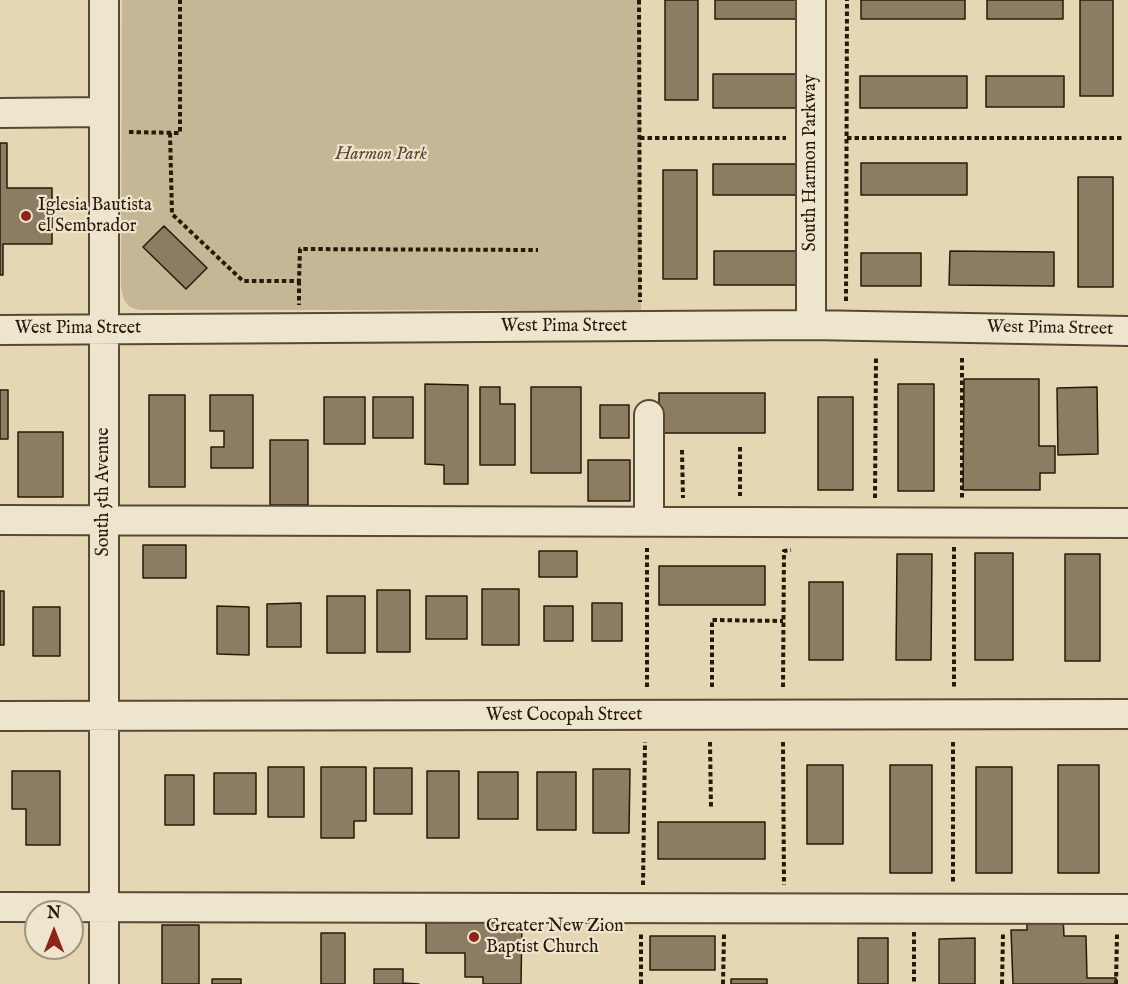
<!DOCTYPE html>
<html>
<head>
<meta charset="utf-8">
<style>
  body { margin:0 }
  #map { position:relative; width:1128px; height:984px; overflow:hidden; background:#e5d7b3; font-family:"IM FELL English",serif }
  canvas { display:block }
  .north { position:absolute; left:24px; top:900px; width:60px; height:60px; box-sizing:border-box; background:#eee5ce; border:2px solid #a09380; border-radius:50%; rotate:0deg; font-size:16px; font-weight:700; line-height:24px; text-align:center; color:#2a190a }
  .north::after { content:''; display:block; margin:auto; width:21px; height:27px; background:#8f2418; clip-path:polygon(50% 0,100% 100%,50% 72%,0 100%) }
</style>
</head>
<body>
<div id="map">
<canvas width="1128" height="984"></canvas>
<div class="north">N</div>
</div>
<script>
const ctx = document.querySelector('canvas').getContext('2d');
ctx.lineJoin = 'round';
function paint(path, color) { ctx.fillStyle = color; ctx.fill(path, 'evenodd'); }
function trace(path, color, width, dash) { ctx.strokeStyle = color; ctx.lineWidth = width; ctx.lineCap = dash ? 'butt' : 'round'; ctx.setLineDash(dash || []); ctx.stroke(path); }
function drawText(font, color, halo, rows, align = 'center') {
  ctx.font = font + ' "IM FELL English",serif'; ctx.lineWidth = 4.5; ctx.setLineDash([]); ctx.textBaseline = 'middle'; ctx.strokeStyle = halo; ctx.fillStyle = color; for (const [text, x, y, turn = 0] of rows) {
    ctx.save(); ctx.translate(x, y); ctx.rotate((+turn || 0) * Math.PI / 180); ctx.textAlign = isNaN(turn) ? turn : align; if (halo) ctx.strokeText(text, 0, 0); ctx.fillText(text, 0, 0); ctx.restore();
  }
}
const green = new Path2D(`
  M122 0H641V310H140C125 308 123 299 121 286Z`);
const building = new Path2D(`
  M665 0H698V100H665Z
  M715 0H800V19H715Z
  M861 0H965V19H861Z
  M987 0H1063V19H987Z
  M1080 0H1113V96H1080Z
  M713 74H801V108H713Z
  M860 76H967V108H860Z
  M986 76H1064V107H986Z
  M0 143H7V188H52V244H3V275H0Z
  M861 163H967V195H861Z
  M713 164H801V195H713Z
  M663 170H697V279H663Z
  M1078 177H1113V287H1078Z
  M164 226 207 268 186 289 143 247Z
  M714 251H799V285H714Z
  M950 251 1054 252V286L949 285Z
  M861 253H921V286H861Z
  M964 379H1039V446H1055V473H1040V490H963Z
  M425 384 468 385V484H444V465L425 464Z
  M898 384H934V491H898Z
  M480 387H500V404H515V465H480Z
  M531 387H581V473H531Z
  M1097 387 1098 454 1058 455 1057 388Z
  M0 390H8V439H0Z
  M659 393H765V433H659Z
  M149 395H185V487H149Z
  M210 395H253V468H211V447H224V431H210Z
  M324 397H365V444H324Z
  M373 397H413V438H373Z
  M818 397H853V490H818Z
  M600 405H629V438H600Z
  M18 432H63V497H18Z
  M270 440H308V505H270Z
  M588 460H630V501H588Z
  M143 545H186V578H143Z
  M539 551H577V577H539Z
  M975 553H1013V660H975Z
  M897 554H932L931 660H896Z
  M1065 554H1100V661H1065Z
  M659 566H765V605H659Z
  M809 582H843V660H809Z
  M482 589H519V645H482Z
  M377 590H410V652H377Z
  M0 591H4V645H0Z
  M327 596H365V653H327Z
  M426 596H467V639H426Z
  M301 603V647H267V604Z
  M592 603H622V641H592Z
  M217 606 249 607V655L217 654Z
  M544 606H573V641H544Z
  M33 607H60V656H33Z
  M807 765H843V844H807Z
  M890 765H932V873H890Z
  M1058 765H1099V873H1058Z
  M268 767H304V817H268Z
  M321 767H366V821H354V838H321Z
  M976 767H1012V873H976Z
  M374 768H412V814H374Z
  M593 769H630L629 833H593Z
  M12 771H60V845H26V809H12Z
  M427 771H459V838H427Z
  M478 772H518V819H478Z
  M537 772H576V830H537Z
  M214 773H256V814H214Z
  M165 775H194V825H165Z
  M658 822H765V859H658Z
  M1027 916H1063L1064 936H1086L1087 978H1116V984H1013L1011 930H1027Z
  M426 921 522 922 521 984H483V977H465V953H426Z
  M162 925H199V984H162Z
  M321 933H345V984H321Z
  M650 936H715V970H650Z
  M858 938H888V984H858Z
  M975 938V984H939V939Z
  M374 969H403V983L419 984H374Z
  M212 979H241V984H212Z
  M731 979H767V984H731Z`);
const path = new Path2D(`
  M639 0 640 302
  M129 132 180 133V0
  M170 133 172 214 243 281H299L300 249 538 250
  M640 138H786
  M847 138H1123
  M299 281V305
  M846 301 847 0
  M962 358V498
  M740 447V496
  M682 450 683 498
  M875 498 876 357
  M954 547V687
  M647 687V548
  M712 687V620L783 621
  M783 687 784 551 791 550
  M710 742 711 809
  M783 742 784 885
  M953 742V883
  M643 885 645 742
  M914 932V984
  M641 984V934
  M723 984 724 934
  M1002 984 1003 933
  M1116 984 1117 934`);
const minor = new Path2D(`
  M811 0V325
  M0 113 103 112
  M0 330 811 325 1128 331
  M649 415V521
  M0 520 1128 523
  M0 716 1128 714
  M0 907 1128 909
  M104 984V0`);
const markers = [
  [26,216,6,"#8f2418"],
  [474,937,6,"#8f2418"]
];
const parkNames = [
  ["Harmon Park",381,155]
];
const streetNames = [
  ["South Harmon Parkway",811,163,-90],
  ["West Pima Street",564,327],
  ["West Pima Street",78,329],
  ["West Pima Street",1050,329,1],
  ["South 5th Avenue",104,492,-90],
  ["West Cocopah Street",564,716]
];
const poiNames = [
  ["Iglesia Bautista",38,206],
  ["el Sembrador",38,227],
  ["Greater New Zion",486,927],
  ["Baptist Church",486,948]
];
paint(green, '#c5b796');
paint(building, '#8b7c62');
trace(building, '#2a190a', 1.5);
trace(minor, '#594834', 32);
trace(path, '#2a190a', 4, [4.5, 3]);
trace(minor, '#eee5ce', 28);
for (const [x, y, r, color] of markers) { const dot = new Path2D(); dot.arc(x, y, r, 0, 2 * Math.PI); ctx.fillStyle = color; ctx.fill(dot); trace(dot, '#eee5ce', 2); }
drawText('italic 18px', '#584834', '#eee5ce', parkNames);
drawText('18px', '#2a190a', '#eee5ce', streetNames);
drawText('18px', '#2a190a', '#eee5ce', poiNames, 'left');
</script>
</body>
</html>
